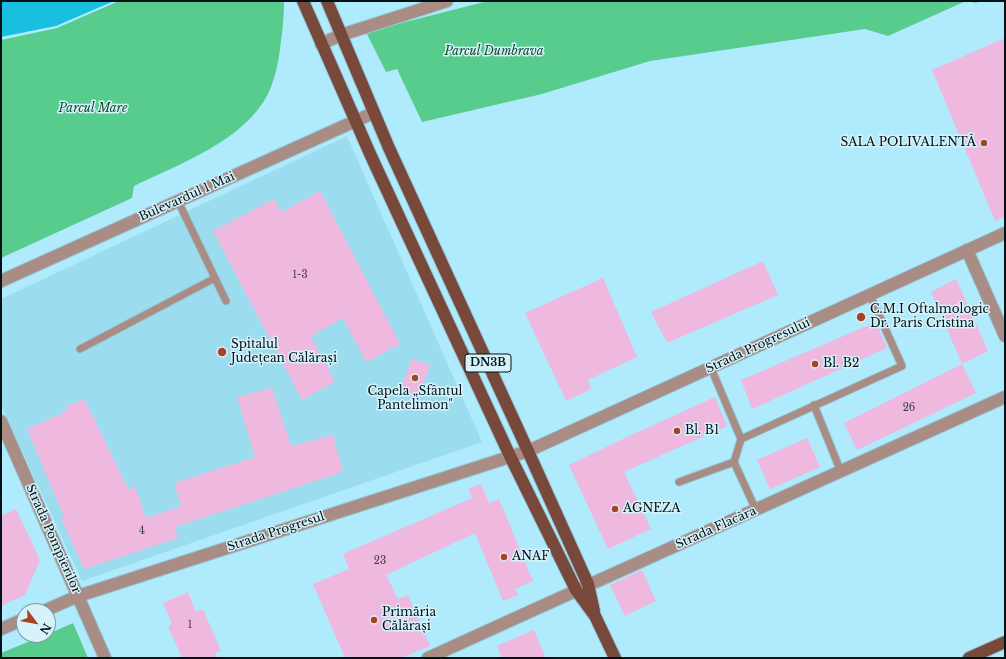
<!DOCTYPE html>
<html>
<head>
<meta charset="utf-8">
<style>
  body { margin:0 }
  #map { position:relative; width:1006px; height:659px; overflow:hidden; background:#afebfc; font-family:"Libre Baskerville",serif }
  canvas { display:block }
  .frame { position:absolute; inset:0; border:2px solid #001117; pointer-events:none }
  .north { position:absolute; left:16px; top:603px; width:40px; height:40px; box-sizing:border-box; background:#d6f3fb; border:1px solid #8099a0; border-radius:50%; rotate:122deg; font-size:11px; font-weight:700; line-height:16px; text-align:center; color:#001117 }
  .north::after { content:''; display:block; margin:auto; width:14px; height:18px; background:#a94122; clip-path:polygon(50% 0,100% 100%,50% 72%,0 100%) }
</style>
</head>
<body>
<div id="map">
<canvas width="1006" height="659"></canvas>
<div class="frame"></div>
<div class="north">N</div>
</div>
<script>
const ctx = document.querySelector('canvas').getContext('2d');
ctx.lineJoin = 'round';
function paint(path, color) { ctx.fillStyle = color; ctx.fill(path, 'evenodd'); }
function trace(path, color, width, dash) { ctx.strokeStyle = color; ctx.lineWidth = width; ctx.lineCap = dash ? 'butt' : 'round'; ctx.setLineDash(dash || []); ctx.stroke(path); }
function drawText(font, color, halo, rows, align = 'center') {
  ctx.font = font + ' "Libre Baskerville",serif'; ctx.lineWidth = 3; ctx.setLineDash([]); ctx.textBaseline = 'middle'; ctx.strokeStyle = halo; ctx.fillStyle = color; for (const [text, x, y, turn = 0] of rows) {
    ctx.save(); ctx.translate(x, y); ctx.rotate((+turn || 0) * Math.PI / 180); ctx.textAlign = isNaN(turn) ? turn : align; if (halo) ctx.strokeText(text, 0, 0); ctx.fillText(text, 0, 0); ctx.restore();
  }
}
const built = new Path2D(`
  M347 136 482 442 82 581 1 405V299Z`);
const green = new Path2D(`
  M119 1H284C284 14 283 27 281 41 279 59 276 77 268 94 244 141 179 164 134 186L132 198 1 258V40L57 28Z
  M488 1H980L976 3 966 1 888 36 865 29 650 61 542 94 422 122 397 69 386 72 366 32Z
  M73 623 88 658H1V653L45 635H48V634Z`);
const water = new Path2D(`
  M1 1H114L56 26 1 37Z`);
const building = new Path2D(`
  M1005 38V216L995 221 932 70Z
  M320 191 400 344 366 362 343 318 311 336 335 382 302 400 213 231 274 199 281 212Z
  M763 261 778 295 667 343 651 312Z
  M603 278 637 357 588 380 591 389 566 401 525 313Z
  M956 279 988 351 962 364 931 292Z
  M876 322 887 348 752 409 741 380Z
  M412 359 430 365 418 398 400 391Z
  M962 364 976 393 857 450 844 423Z
  M272 388 291 446 333 435 343 472 175 527 178 538 84 569 61 518 64 517 27 429 67 411 65 407 84 399 129 490 135 486 146 518 181 506 174 483 255 457 237 397Z
  M715 397 727 426 624 472 651 529 608 549 569 465 627 437Z
  M807 438 820 467 770 489 757 460Z
  M481 484 489 503 499 499 533 581 515 589 518 595 503 601 475 533 386 575 398 599 408 595 430 646 401 658H345L313 584 349 569 343 554 472 498 468 489Z
  M16 509 40 560 25 595 1 606V516Z
  M642 570 656 601 625 616 610 585Z
  M188 592 196 612 203 609 221 651 215 653 218 658H182L168 626 172 624 163 603Z
  M534 630 546 658H502L497 646Z`);
const lane = new Path2D(`
  M178 201 226 301
  M80 349 215 278
  M711 368 741 439 734 462 756 510
  M814 405 841 472
  M741 439 902 366 870 295
  M679 482 734 462`);
const street = new Path2D(`
  M321 44 341 35 447 1
  M967 250 1005 336
  M1 281 373 113
  M1 421 105 658
  M44 611 78 596 528 451 1005 233
  M1 629 24 619
  M428 658C620 570 813 484 1005 397`);
const primary = new Path2D(`
  M303 1 371 156 510 456 576 590 595 616 615 658
  M327 1 389 148 528 451 588 584 594 611
  M969 658 1005 642`);
const markers = [
  [984,143,4,"#a94122"],
  [861,317,5,"#a94122"],
  [222,352,5,"#a94122"],
  [815,364,4,"#a94122"],
  [415,378,4,"#a94122"],
  [677,431,4,"#a94122"],
  [615,509,4,"#a94122"],
  [504,557,4,"#a94122"],
  [374,620,4,"#a94122"]
];
const numberNames = [
  ["1-3",300,275],
  ["26",909,408],
  ["4",142,531],
  ["23",380,561],
  ["1",190,625]
];
const shields = [
  [488,363,46]
];
const shieldNames = [
  ["DN3B",488,363]
];
const parkNames = [
  ["Parcul Dumbrava",494,52],
  ["Parcul Mare",93,109]
];
const poiNames = [
  ["SALA POLIVALENTĂ",976,143,"right"],
  ["C.M.I Oftalmologic",870,310],
  ["Dr. Paris Cristina",870,324],
  ["Spitalul",231,345],
  ["Județean Călărași",231,359],
  ["Bl. B2",823,364],
  ["Capela „Sfântul",415,392,"center"],
  ["Pantelimon\"",415,406,"center"],
  ["Bl. B1",685,431],
  ["AGNEZA",623,509],
  ["ANAF",512,557],
  ["Primăria",382,613],
  ["Călărași",382,627]
];
const streetNames = [
  ["Bulevardul 1 Mai",187,197,-24],
  ["Strada Progresului",758,346,-25],
  ["Strada Flacăra",716,528,-24],
  ["Strada Progresul",276,532,-18],
  ["Strada Pompierilor",53,539,66]
];
paint(built, '#9bddef');
paint(green, '#57cc8d');
paint(water, '#1abfe0');
paint(building, '#efb8df');
trace(lane, '#93c8d7', 9);
trace(street, '#93c8d7', 14);
trace(primary, '#93c8d7', 14);
trace(lane, '#a98d85', 7);
trace(street, '#a98d85', 12);
trace(primary, '#78483b', 12);
for (const [x, y, r, color] of markers) { const dot = new Path2D(); dot.arc(x, y, r, 0, 2 * Math.PI); ctx.fillStyle = color; ctx.fill(dot); trace(dot, '#d6f3fb', 1.5); }
drawText('10px', '#3c3b49', null, numberNames);
for (const [x, y, w] of shields) { const box = new Path2D(); box.roundRect(x - w / 2, y - 9, w, 18, 3); ctx.fillStyle = '#d6f3fb'; ctx.fill(box); trace(box, '#001117', 1); }
drawText('bold 11px', '#001117', null, shieldNames);
drawText('italic 12px', '#10492c', '#d6f3fb', parkNames);
drawText('12px', '#001117', '#d6f3fb', poiNames, 'left');
drawText('12px', '#001117', '#d6f3fb', streetNames);
</script>
</body>
</html>
